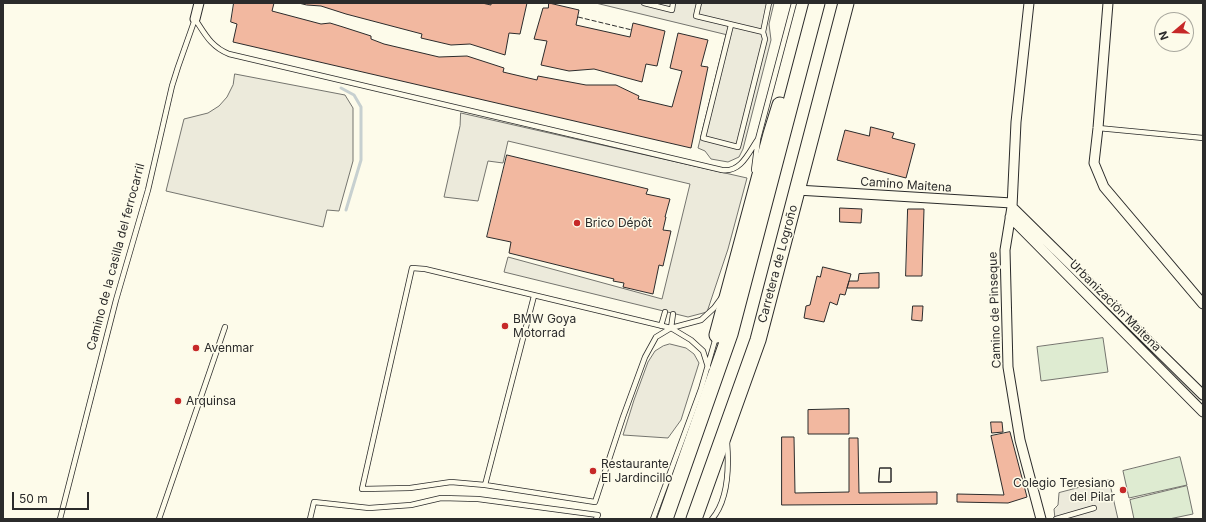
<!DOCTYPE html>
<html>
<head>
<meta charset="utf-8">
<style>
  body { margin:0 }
  #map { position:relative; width:1206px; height:522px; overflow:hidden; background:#fdfbea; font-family:Inter,sans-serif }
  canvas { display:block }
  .frame { position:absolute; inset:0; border:4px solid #2b2b2b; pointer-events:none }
  .north { position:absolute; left:1154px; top:12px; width:40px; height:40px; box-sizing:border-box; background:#fdfbea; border:1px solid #a9a89e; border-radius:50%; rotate:251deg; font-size:11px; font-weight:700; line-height:16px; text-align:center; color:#2b2b2b }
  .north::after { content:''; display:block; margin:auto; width:14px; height:18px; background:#c62828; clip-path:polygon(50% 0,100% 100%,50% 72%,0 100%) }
  .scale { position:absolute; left:12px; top:492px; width:77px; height:18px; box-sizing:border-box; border:2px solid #2b2b2b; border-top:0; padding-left:5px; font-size:12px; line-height:14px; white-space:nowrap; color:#2b2b2b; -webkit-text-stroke:3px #fdfbea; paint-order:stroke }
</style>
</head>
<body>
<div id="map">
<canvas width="1206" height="522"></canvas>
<div class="frame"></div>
<div class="north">N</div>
<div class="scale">50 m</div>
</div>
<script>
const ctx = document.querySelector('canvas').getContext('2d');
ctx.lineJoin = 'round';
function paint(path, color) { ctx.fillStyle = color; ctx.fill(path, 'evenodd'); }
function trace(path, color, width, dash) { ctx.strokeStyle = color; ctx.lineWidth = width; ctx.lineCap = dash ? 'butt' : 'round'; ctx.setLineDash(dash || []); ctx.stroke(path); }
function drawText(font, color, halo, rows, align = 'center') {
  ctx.font = font + ' Inter,sans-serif'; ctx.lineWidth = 3; ctx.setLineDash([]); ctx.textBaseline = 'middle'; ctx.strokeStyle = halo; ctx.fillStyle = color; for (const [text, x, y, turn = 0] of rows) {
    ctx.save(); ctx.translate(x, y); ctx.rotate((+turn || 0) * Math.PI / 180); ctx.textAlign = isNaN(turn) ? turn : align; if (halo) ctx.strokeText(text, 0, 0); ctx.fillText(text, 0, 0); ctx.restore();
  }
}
const green = new Path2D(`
  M1103 338 1108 372 1041 381 1037 347Z
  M1180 457 1187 485 1129 498 1123 471Z
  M1187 486 1193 514 1169 519H1134L1130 500Z`);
const parking = new Path2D(`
  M596 3H774L769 24 771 40 743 149 739 157 728 162 711 159 705 151 698 148 726 35Z
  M235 74 345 95 353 108V161L339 211 327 210 323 227 166 191 184 119 208 113 219 106 227 97 233 85Z
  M461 113 747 178 728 249 707 312 688 317 504 272 508 257 662 299 690 184 508 141 503 163 488 161 478 201 444 197 460 126Z
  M670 344 686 348 694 354 699 363 681 420 668 438 623 435 634 400 648 362 655 351 663 346Z
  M1109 480 1118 519H1055L1054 509 1058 505 1059 493Z`);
const stream = new Path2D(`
  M341 88 354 95 361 107V160L346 210`);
const building = new Path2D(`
  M234 3H274L272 11 321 24 330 23 343 27 371 36V39L384 44 439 57 467 56 504 68 503 72 537 80 538 76 586 85H616L639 96 638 99 672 107 682 71 670 68 678 33 708 40 701 66 708 67 691 148 233 42 237 24 231 22Z
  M299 3H482L491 5V3H527L520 34 509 33 505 55 470 44 451 45 421 38 422 34 346 14 321 6 307 5Z
  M549 3 579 10 576 25 630 37 633 23 665 31 657 66 646 64 642 82 594 69 569 71 541 65 547 41 534 39 543 8H548Z
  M871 127 894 133 892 138 915 144 906 178 837 160 845 130 869 136Z
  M507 155 648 189 646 194 670 199 665 217H666L663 230 671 231 663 266 659 265 653 294 623 287 624 283 613 281 614 279 509 253 511 242 487 237Z
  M840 208 862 209 861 223 840 222Z
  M908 209H924L922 276H906Z
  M823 267 851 274 845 295 840 294 837 305 830 302 824 322 804 318 806 306 810 305 817 276 820 277Z
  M879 273V288H847L849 281H858L859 274Z
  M913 306H923L922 321 912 320Z
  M849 409V434H808V410Z
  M991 422H1002L1003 432 992 433Z
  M1010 432 1027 497 1008 503 957 502V494L1004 495 991 436Z
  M782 437H794L795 493 849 492V438H858L859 493 937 492V504L782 505Z
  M880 468H891V482H879Z
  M880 468H891V482H879Z`);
const service = new Path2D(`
  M644 3 672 10 673 3
  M699 3 696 16 763 32 769 3
  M195 19C205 34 211 47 229 54L722 170C741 173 749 152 758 139
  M731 25 703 138 738 147 765 39 763 32
  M1098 128 1203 138
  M754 170 758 139 794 3
  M534 296 485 485 595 502 623 417 645 357 656 337 671 328 701 320 714 308 722 297
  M661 326 665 312
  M671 328 673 314
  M485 485 451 482 410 488 362 489 412 268 425 269 671 328 691 340 703 351 708 367
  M60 519 116 300 148 190 172 86 178 67 195 19
  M159 519 225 327
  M310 519 314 502 369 508 411 505 441 498 478 499 598 515 596 519
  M653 519 701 389 716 337
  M712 519C729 499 729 466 727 442
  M1056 519 1094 508`);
const minor = new Path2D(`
  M1029 3 1016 122 1012 207 1005 250 1008 367 1020 440 1041 519
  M1108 3 1098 128 1094 163 1104 187 1203 304
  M195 19 199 3
  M797 190 1012 203
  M1012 207 1203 395
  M1010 217 1203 412`);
const trunk = new Path2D(`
  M717 335 771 134 780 105
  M665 519 730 334 817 3
  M694 519 758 340 846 3`);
const fence = new Path2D(`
  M578 17 632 30`);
const markers = [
  [577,223,4,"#c62828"],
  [505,326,4,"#c62828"],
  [196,348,4,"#c62828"],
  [178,401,4,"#c62828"],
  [593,471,4,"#c62828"],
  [1123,490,4,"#c62828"]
];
const streetNames = [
  ["Camino Maitena",906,185,4],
  ["Camino de la casilla del ferrocarril",116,257,-75],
  ["Carretera de Logroño",778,264,-75],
  ["Urbanización Maitena",1115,306,45],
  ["Camino de Pinseque",995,310,-92]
];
const poiNames = [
  ["Brico Dépôt",585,223],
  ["BMW Goya",513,319],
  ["Motorrad",513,333],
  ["Avenmar",204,348],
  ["Arquinsa",186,401],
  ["Restaurante",601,464],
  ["El Jardincillo",601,478],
  ["Colegio Teresiano",1115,483,"right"],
  ["del Pilar",1115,497,"right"]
];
paint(green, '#deebd1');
trace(green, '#74746e', 1);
paint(parking, '#eceadb');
trace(parking, '#74746e', 1);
trace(stream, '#c7d0d0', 3);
paint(building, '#f2b8a0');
trace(building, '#2b2b2b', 1);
trace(service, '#2b2b2b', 6);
trace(minor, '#2b2b2b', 11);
trace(trunk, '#2b2b2b', 17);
trace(service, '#fdfbea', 4.5);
trace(minor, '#fdfbea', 9);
trace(trunk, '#fdfbea', 15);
trace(fence, '#2b2b2b', 1, [5, 2]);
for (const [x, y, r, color] of markers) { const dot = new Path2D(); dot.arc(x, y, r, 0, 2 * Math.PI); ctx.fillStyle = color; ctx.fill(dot); trace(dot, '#fdfbea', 1.5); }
drawText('12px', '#2b2b2b', '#fdfbea', streetNames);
drawText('12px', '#2b2b2b', '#fdfbea', poiNames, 'left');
</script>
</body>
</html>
